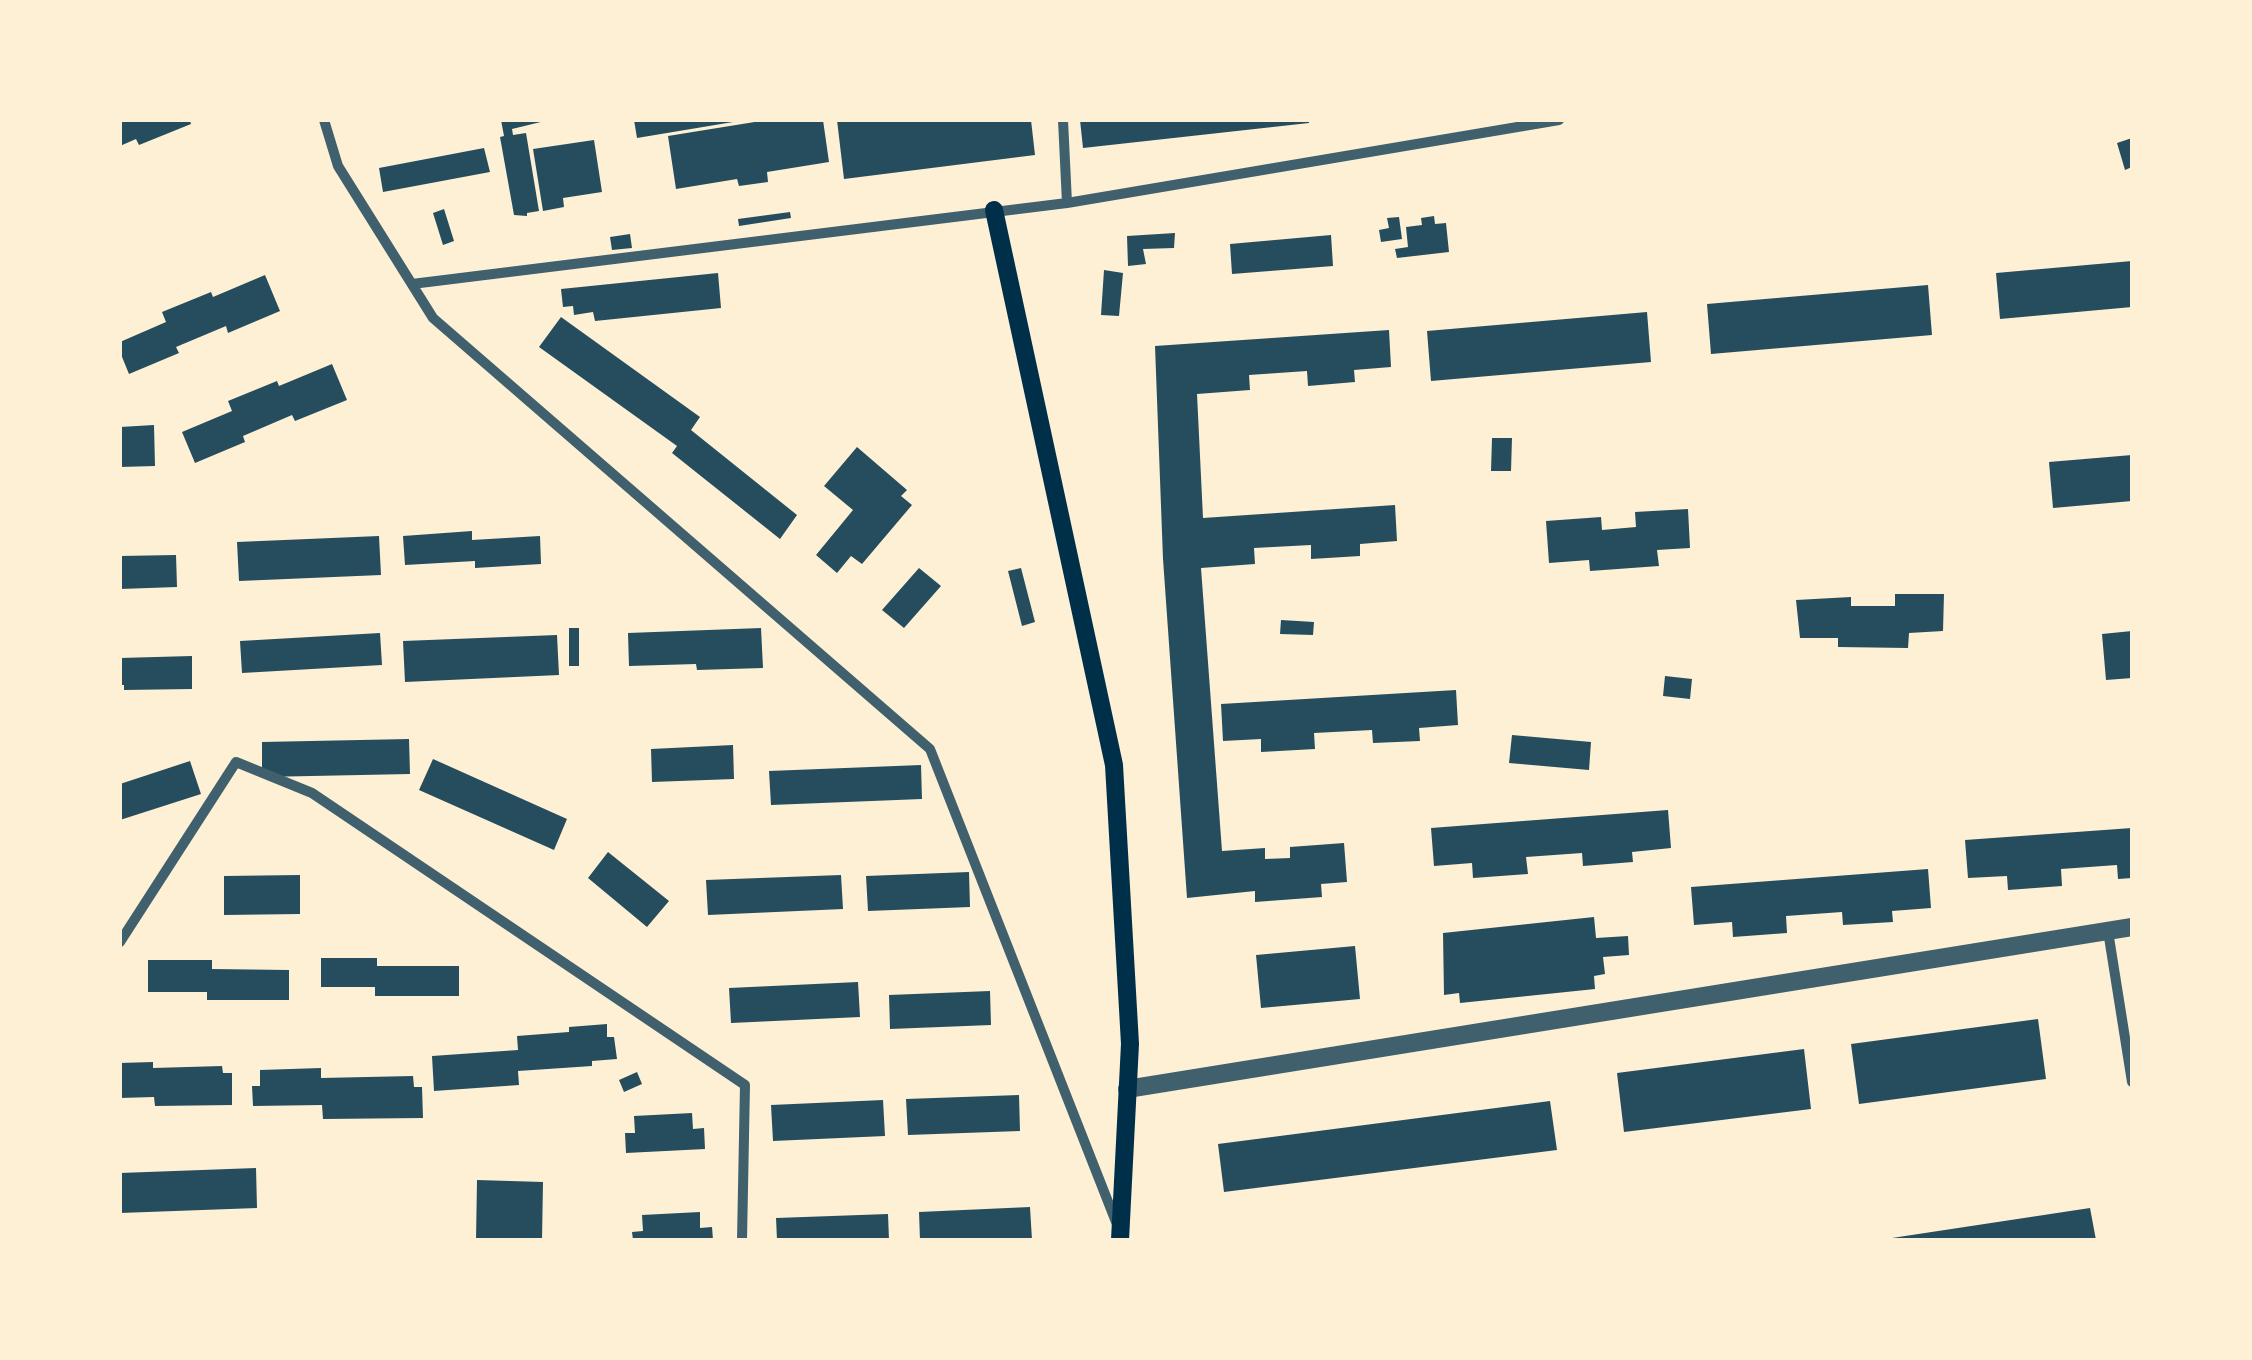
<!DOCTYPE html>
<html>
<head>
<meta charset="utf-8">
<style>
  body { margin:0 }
  #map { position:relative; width:2252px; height:1360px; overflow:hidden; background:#fdf0d5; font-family:"IBM Plex Sans",sans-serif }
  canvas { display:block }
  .frame { position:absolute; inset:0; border:122px solid #fdf0d5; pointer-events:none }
</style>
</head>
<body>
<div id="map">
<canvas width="2252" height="1360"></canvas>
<div class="frame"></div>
</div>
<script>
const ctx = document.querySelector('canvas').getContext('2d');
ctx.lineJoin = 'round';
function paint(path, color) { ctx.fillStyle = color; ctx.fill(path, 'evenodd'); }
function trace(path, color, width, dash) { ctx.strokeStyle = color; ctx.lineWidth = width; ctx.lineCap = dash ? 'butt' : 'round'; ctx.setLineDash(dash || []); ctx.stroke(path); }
const building = new Path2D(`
  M120 120H190L191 124 139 145 136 139 120 146Z
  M501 120H549L512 129 513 135 526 133 539 211 527 213V216L514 215 500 137 504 136Z
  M634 120H733V122L637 138Z
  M767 120H823L829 162 767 172 768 182 739 186 737 179 676 189 668 136Z
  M837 120H1031L1035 155 844 179Z
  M1080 120H1309V123L1083 148Z
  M2132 138V167L2125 170 2117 143Z
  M594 140 602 192 563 198 564 207 543 211 533 149Z
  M484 148 490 172 383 192 379 168Z
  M444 209 454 241 443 245 433 213Z
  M790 212 791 218 739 226 738 219Z
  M1434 216 1435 224 1446 223 1449 252 1397 258 1395 249 1408 247 1406 227 1422 225 1421 218Z
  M1399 217 1402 239 1381 242 1379 230 1389 228 1387 218Z
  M1175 233 1174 248 1143 249 1146 264 1128 266 1127 236Z
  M630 234 632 248 612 250 610 237Z
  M1331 235 1333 266 1232 274 1230 244Z
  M2132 261V307L2000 319 1996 273Z
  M1104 270 1123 273 1119 316 1101 315Z
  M718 273 721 308 595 321 593 312 574 315 573 306 563 307 561 289Z
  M265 275 280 311 228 333 226 326 176 347 179 353 129 374 120 352V342L166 322 162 312 211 292 213 297Z
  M1928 285 1932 335 1711 354 1707 304Z
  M1647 312 1651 362 1431 381 1427 331Z
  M561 317 700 417 691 430 797 515 780 539 672 453 677 446 539 347Z
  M1389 330 1391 367 1354 370 1355 382 1308 386 1307 371 1249 375 1250 390 1197 394 1203 518 1395 505 1397 541 1360 544V556L1311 559V545L1254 548 1255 564 1201 568 1222 851 1265 848V859L1290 858V847L1344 843 1347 882 1321 884 1322 897 1255 902V891L1187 898 1163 559 1155 346Z
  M332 364 347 400 295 421 292 415 243 436 245 442 195 463 182 432 232 411 228 401 277 381 279 386Z
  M154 425 155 466 120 467V427Z
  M1492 438H1512L1511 471H1491Z
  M857 447 907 490 901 496 912 505 862 564 851 556 837 573 816 555 853 510 824 486Z
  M2132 455V501L2053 508 2049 462Z
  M1688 509 1690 548 1657 550 1659 566 1590 571 1589 560 1549 563 1546 521 1601 517 1602 530 1636 527 1635 512Z
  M472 531V540L540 536 541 564 475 568V561L405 565 403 536Z
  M379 536 381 575 239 581 237 542Z
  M176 555 177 587 120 589V556Z
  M919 568 941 586 904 628 882 610Z
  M1021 568 1035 622 1022 626 1008 571Z
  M1895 594H1944L1943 631 1909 633 1908 648 1838 647V638H1800L1796 600 1851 597V606H1895Z
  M1281 620 1314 622 1313 635 1280 634Z
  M569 628H579V666H569Z
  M761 628 763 668 697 670 696 664 629 666 628 633Z
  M2132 631V678L2106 680 2102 634Z
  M380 633 382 665 242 673 240 641Z
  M557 635 559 675 405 682 403 641Z
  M192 656V689L124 690V685H120V658Z
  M1665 676 1692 679 1690 699 1663 696Z
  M1456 690 1458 725 1419 728 1420 741 1373 743 1372 730 1314 733 1315 749 1261 752V739L1223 741 1221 704Z
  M1512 735 1591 742 1589 770 1509 763Z
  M409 739 410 774 262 777V742Z
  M733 745 734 779 652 782 651 749Z
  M433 759 567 819 554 850 419 790Z
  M190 761 201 794 120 820V784Z
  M921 765 922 799 771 805 769 771Z
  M1668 810 1671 848 1632 852 1633 862 1583 866 1582 853 1526 857 1528 874 1473 878 1472 863 1434 866 1431 828Z
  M2132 828V878L2118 879 2117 865 2061 869 2062 886 2008 890 2007 876 1968 878 1965 840Z
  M608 852 669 901 647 927 588 878Z
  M1928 869 1931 908 1892 911 1893 922 1843 925 1842 912 1786 916 1787 933 1733 937 1732 922 1694 925 1691 887Z
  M969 872 970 907 868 911 866 876Z
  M300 875V914L224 915V876Z
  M841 875 843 909 708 915 706 880Z
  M1594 917 1596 938 1628 936 1629 955 1603 957 1605 974 1594 976 1595 989 1460 1003 1459 993 1444 995 1443 933Z
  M1355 946 1360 999 1261 1008 1256 955Z
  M321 958H377V966H459V996H375V987H321Z
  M148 960H212V969L289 970V1000H207V992H148Z
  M858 982 860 1017 731 1023 729 988Z
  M990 991 991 1025 890 1029 889 995Z
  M2038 1019 2046 1079 1859 1104 1851 1044Z
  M607 1024V1037H614L617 1059 592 1061V1066L518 1071 519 1085 434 1091 432 1056 518 1050 517 1036 569 1032V1027Z
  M1804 1049 1811 1109 1624 1132 1617 1073Z
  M153 1062V1068L222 1066 223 1073H232V1105L155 1106 154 1097 120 1098V1063Z
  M321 1068V1078L413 1076 414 1087H422L423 1118 323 1119 322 1105 253 1106 252 1086H260V1070Z
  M637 1072 642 1084 624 1092 619 1080Z
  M1019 1095 1020 1131 908 1135 906 1099Z
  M883 1100 885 1136 773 1141 771 1105Z
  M1550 1101 1557 1150 1224 1192 1218 1144Z
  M692 1113 693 1129 704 1128 705 1149 626 1153 625 1133H635L634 1116Z
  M256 1168 257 1208 120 1213V1173Z
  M477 1180 543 1182 542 1240H476Z
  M1030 1207 1032 1240H920L919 1212Z
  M2090 1208 2096 1240H1892V1238Z
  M700 1212V1228L712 1227 713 1240H633L632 1232 643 1231 642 1215Z
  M888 1214 889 1240H777L776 1218Z`);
const minor = new Path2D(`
  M324 120 338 166 433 318 930 749 1116 1222
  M1063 120 1067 203 1559 120
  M412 284 1067 203
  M2108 931 2132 1082
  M120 942 236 762 312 793 745 1085 742 1240`);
const tertiary = new Path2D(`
  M1127 1089 2132 927`);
const secondary = new Path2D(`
  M994 210 1114 765 1130 1044 1120 1240`);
paint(building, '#264d5e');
trace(minor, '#3f606c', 10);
trace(tertiary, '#3f606c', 18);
trace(secondary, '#003049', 18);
</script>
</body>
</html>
